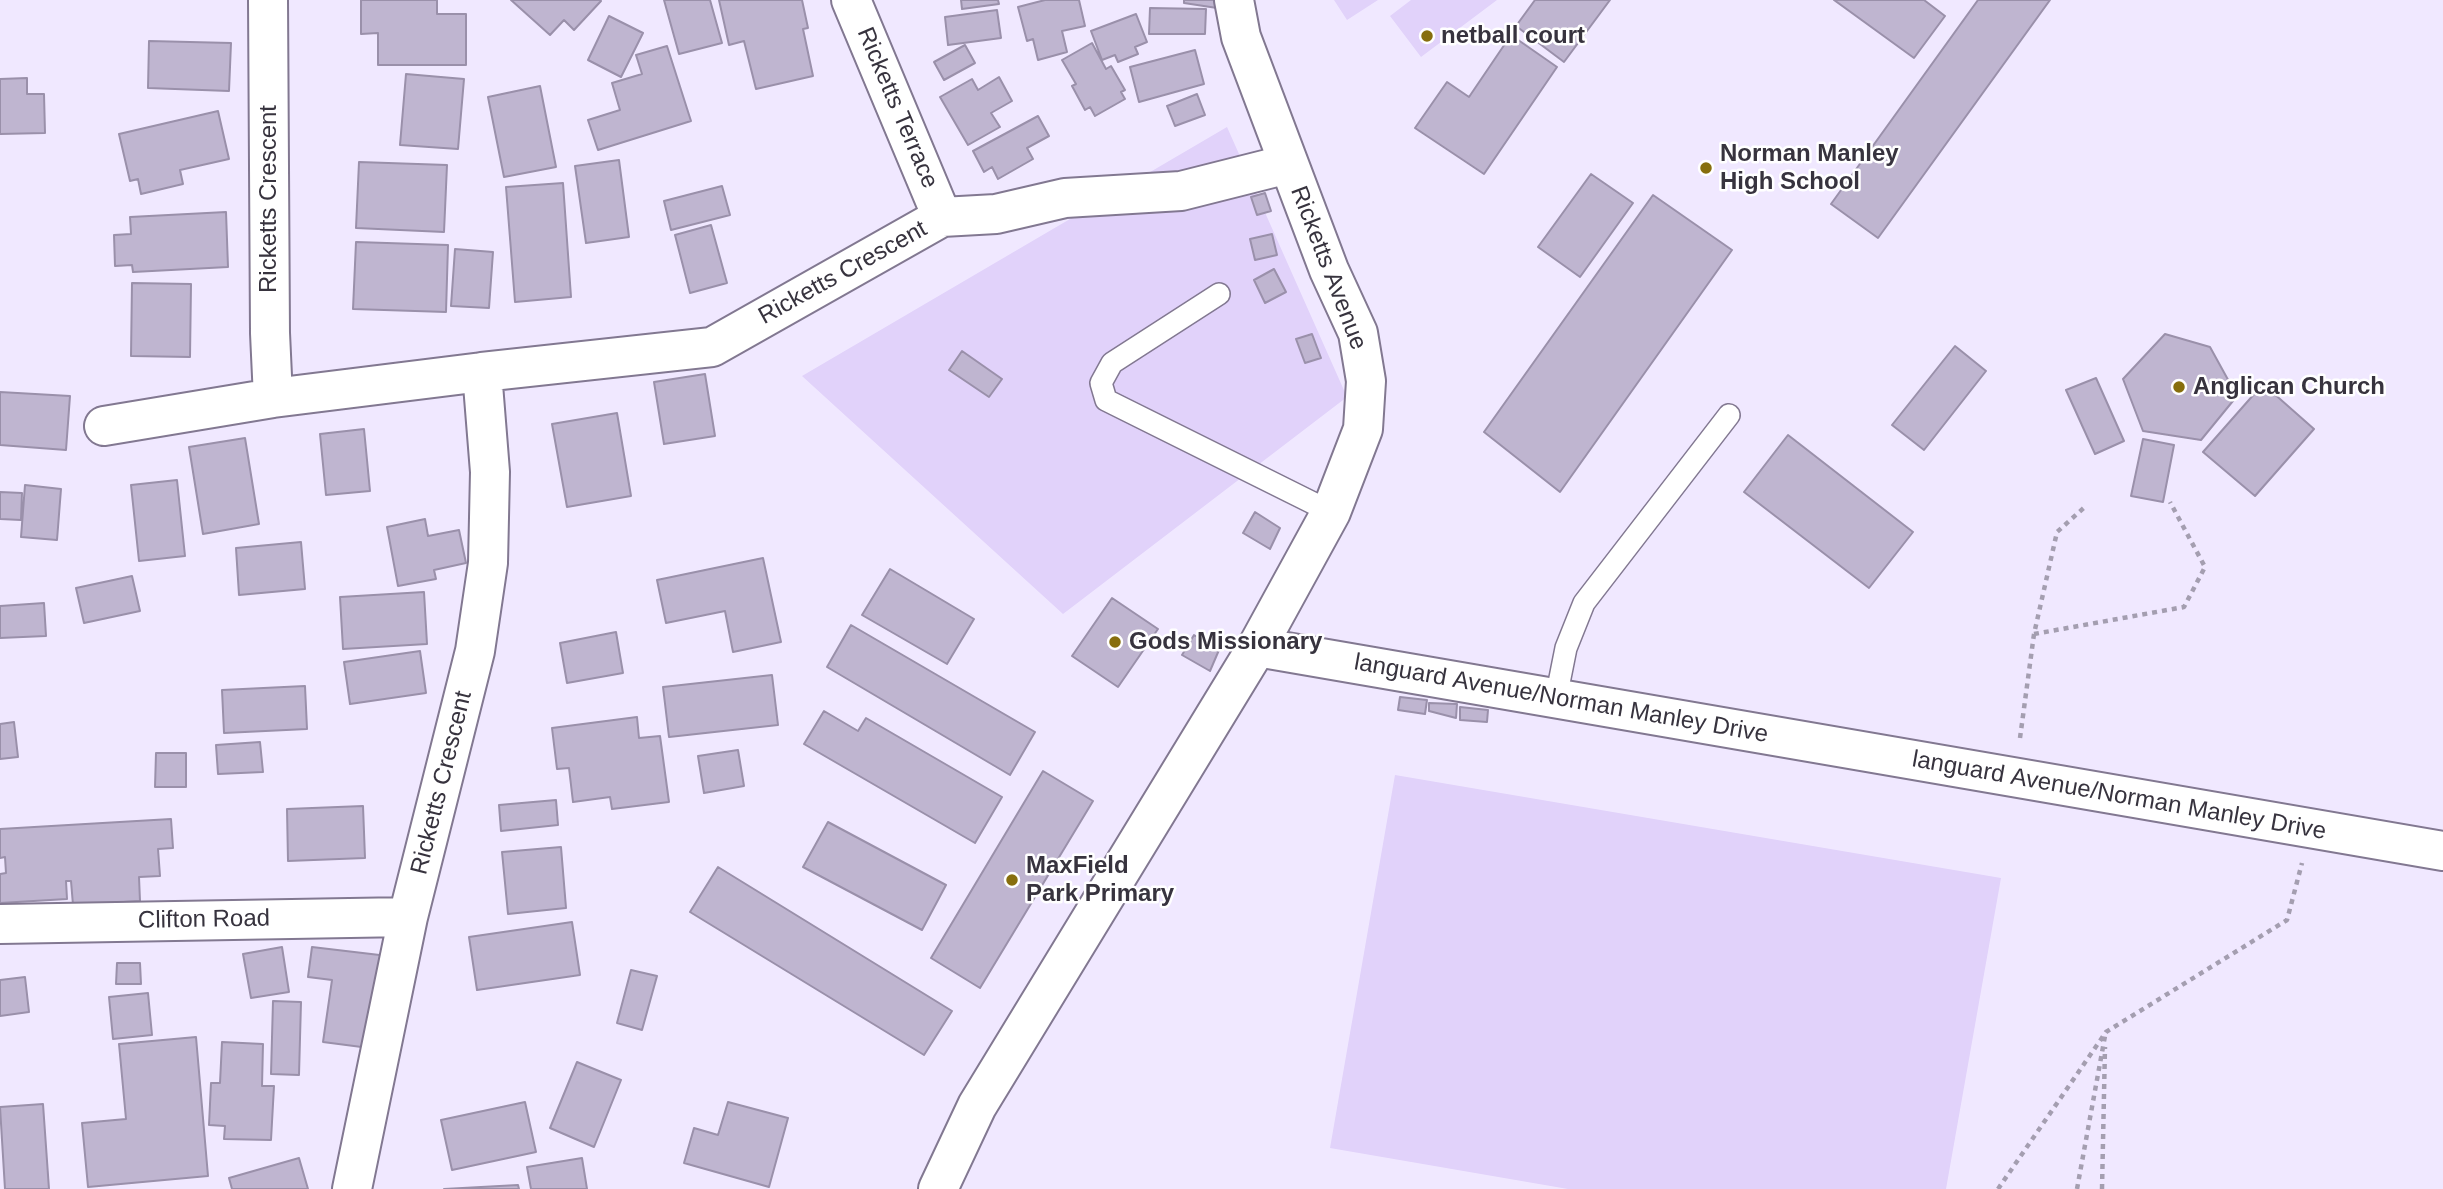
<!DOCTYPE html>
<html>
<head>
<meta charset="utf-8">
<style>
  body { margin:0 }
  canvas { display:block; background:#f0e8ff }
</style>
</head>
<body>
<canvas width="2443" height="1189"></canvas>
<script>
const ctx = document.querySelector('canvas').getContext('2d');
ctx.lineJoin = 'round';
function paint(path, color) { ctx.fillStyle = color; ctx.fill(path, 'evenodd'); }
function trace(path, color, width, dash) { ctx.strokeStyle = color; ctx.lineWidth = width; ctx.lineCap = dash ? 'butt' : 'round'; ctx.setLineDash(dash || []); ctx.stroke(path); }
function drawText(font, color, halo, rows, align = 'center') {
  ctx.font = font + ' Arial,sans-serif'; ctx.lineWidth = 5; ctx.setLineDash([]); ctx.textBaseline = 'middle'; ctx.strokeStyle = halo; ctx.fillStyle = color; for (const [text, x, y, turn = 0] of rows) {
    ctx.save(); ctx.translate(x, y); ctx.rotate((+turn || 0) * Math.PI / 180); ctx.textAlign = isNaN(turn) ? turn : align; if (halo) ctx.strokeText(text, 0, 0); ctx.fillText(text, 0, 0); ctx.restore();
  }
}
const green = new Path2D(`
  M1334 0H1378L1347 20Z
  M1411 0H1497L1421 57 1390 16Z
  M1227 127 1347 397 1063 614 802 376Z
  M1395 775 2001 878 1946 1189H1568L1330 1148Z`);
const building = new Path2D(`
  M361 0H437V14H466V65H378V33L361 34Z
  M511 0H600L601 1 574 30 564 20 550 35Z
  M664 0H710L722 43 679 54Z
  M719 0H802L808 28 803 29 813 76 756 89 744 41 729 45Z
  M961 0H998L999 4 962 9Z
  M1045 0H1079L1085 26 1062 31 1067 52 1038 60 1033 39 1027 41 1018 7Z
  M1184 0H1218L1217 8 1184 3Z
  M1535 0H1610L1564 62 1516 26Z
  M1834 0H1924L1945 16 1914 58Z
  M1978 0H2050L1878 238 1831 204Z
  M1150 8 1206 9 1205 34H1149Z
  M997 10 1001 38 948 45 945 17Z
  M1136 14 1147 42 1135 47 1138 54 1118 62 1115 55 1102 60 1091 31Z
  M609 16 643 33 621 77 588 60Z
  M1511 35 1557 67 1484 174 1415 128 1447 82 1469 97Z
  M149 41 231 43 229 91 148 88Z
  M1092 43 1106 69 1111 66 1125 90 1121 92 1125 99 1095 116 1090 107 1085 110 1072 86 1076 84 1062 60Z
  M965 45 975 63 944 80 934 62Z
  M667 46 691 121 598 150 588 120 620 110 612 83 642 74 636 55Z
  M1195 50 1204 84 1139 102 1130 67Z
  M406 74 464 79 458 149 400 145Z
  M999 77 1012 101 991 113 1000 127 968 145 940 97 972 79 978 90Z
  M27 78V94H44L45 133 0 134V79Z
  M540 86 556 167 504 177 488 97Z
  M1197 94 1205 115 1175 126 1167 106Z
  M218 111 229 159 180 170 183 184 141 194 138 179 130 181 119 134Z
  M1038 116 1049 136 1027 148 1033 159 998 179 992 167 984 172 973 151Z
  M619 160 629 237 586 243 575 166Z
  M359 162 447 165 444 232 356 228Z
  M1591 174 1633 203 1580 277 1538 247Z
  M563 183 571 297 515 302 506 187Z
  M722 186 730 215 671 230 664 201Z
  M1265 193 1271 211 1257 215 1251 197Z
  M1653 195 1732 250 1560 492 1484 432Z
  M226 212 228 267 133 272 132 265 115 266 114 235 131 234 130 217Z
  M711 225 727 283 690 293 675 235Z
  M1272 234 1277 255 1255 260 1250 239Z
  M356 242 448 245 446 312 353 309Z
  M455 249 493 252 489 308 451 306Z
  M1274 269 1286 292 1265 303 1254 280Z
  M132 283 191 284 190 357 131 356Z
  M1312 334 1321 358 1305 363 1296 339Z
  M2165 334 2210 347 2237 396 2201 440 2143 431 2123 379Z
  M1955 346 1986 371 1924 450 1892 425Z
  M962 351 1002 379 989 397 949 370Z
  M705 374 715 436 664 444 654 382Z
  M2096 378 2124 441 2095 454 2066 390Z
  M2263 384 2314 429 2255 496 2203 452Z
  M0 392 70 396 66 450 0 445Z
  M617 413 631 496 567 507 552 424Z
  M364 429 370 491 326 495 320 434Z
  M1788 435 1913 532 1869 588 1744 492Z
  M245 438 259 524 203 534 189 447Z
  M2143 439 2174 445 2163 502 2131 496Z
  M177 480 185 556 139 561 131 485Z
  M25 485 61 489 57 540 21 537Z
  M0 492 22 493 21 520 0 519Z
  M1255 512 1280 528 1270 549 1243 533Z
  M425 519 428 536 459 530 466 563 434 570 436 579 398 586 387 527Z
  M301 542 305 589 239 595 236 548Z
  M763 558 781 642 733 652 725 611 666 623 657 580Z
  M890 569 974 619 947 664 862 615Z
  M132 576 140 611 84 623 76 588Z
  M424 592 427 644 343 649 340 597Z
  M1112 598 1158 629 1118 687 1072 656Z
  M44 603 46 636 0 638V606Z
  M851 625 1035 732 1010 775 827 667Z
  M616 632 623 673 567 683 560 643Z
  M1194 635 1219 650 1210 671 1182 655Z
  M420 651 426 693 350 704 344 662Z
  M772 675 778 725 669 737 663 687Z
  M305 686 307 729 224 733 222 690Z
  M1400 697 1427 700 1425 714 1398 710Z
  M1429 703 1457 704 1456 718 1429 711Z
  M1460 707 1488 710 1487 722 1460 720Z
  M824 711 858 731 866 718 1002 797 975 843 804 744Z
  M637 717 639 738 660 736 669 802 612 809 610 797 573 802 569 768 557 769 552 728Z
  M14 722 18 757 0 759V724Z
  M260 742 263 772 218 774 216 745Z
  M738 750 744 786 704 793 698 756Z
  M156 753H186V787H155Z
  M1043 771 1093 801 980 988 931 958Z
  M556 800 558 825 501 831 499 805Z
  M363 806 365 858 288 861 287 809Z
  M171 819 173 848 158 849 160 876 139 877 140 901 73 905 71 881H66L67 899 0 903V874L6 873 5 857 0 858V829Z
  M828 822 946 885 922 930 803 867Z
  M561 847 566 908 508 914 502 852Z
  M718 867 952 1011 924 1055 690 912Z
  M572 922 580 975 477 990 469 937Z
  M282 947 289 992 251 998 243 954Z
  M312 947 388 956 377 1049 323 1042 332 980 308 977Z
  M117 963H140L141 984H116Z
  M631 970 657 976 642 1030 617 1023Z
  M25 977 29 1012 0 1016V980Z
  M148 993 152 1035 113 1039 109 997Z
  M273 1001 301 1002 299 1075 271 1074Z
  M196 1037 208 1176 88 1187 82 1123 126 1119 119 1044Z
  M222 1042 263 1044 262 1086H274L271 1140 224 1139 225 1126 209 1125 211 1083H220Z
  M577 1062 621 1080 594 1147 550 1128Z
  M525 1102 536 1152 452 1170 441 1120Z
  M728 1102 788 1118 769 1187 684 1163 694 1128 718 1135Z
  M43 1104 49 1189H5L0 1107Z
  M299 1158 308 1189H232L229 1178Z
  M582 1158 587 1189H531L527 1167Z
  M518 1185 519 1189H444Z`);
const path = new Path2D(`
  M2034 634 2184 607 2205 567 2170 502
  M2020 738 2034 634 2057 532 2087 505
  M1998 1189 2106 1032 2287 920 2302 863
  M2077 1189 2105 1036
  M2102 1189 2105 1047`);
const lane = new Path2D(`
  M1219 294 1112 363 1101 383 1106 400 1331 512
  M1556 698 1566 648 1584 603 1729 415`);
const street = new Path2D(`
  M268 0 270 333 273 398 482 372 490 472 488 563 475 651 408 917 352 1189
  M851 0 942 217
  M1234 0 1241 37 1329 270 1358 333 1366 381 1363 429 1331 512 1257 647
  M482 372 712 347 942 217 996 214 1065 198 1181 191 1288 164
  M104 426 273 398
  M0 924 408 917
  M938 1189 977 1106 1257 647 2443 851`);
const markers = [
  [1427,36,7,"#876e0d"],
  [1706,168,7,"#876e0d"],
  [2179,387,7,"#876e0d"],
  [1115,642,7,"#876e0d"],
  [1012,880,7,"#876e0d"]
];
const poiNames = [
  ["netball court",1441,36],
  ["Norman Manley",1720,154],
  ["High School",1720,182],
  ["Anglican Church",2193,387],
  ["Gods Missionary",1129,642],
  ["MaxField",1026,866],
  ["Park Primary",1026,894]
];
const streetNames = [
  ["Ricketts Terrace",897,108,67],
  ["Ricketts Crescent",269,199,-90],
  ["Ricketts Avenue",1328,268,69],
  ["Ricketts Crescent",843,273,-29],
  ["languard Avenue/Norman Manley Drive",1561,699,10],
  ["Ricketts Crescent",442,783,-76],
  ["languard Avenue/Norman Manley Drive",2119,796,10],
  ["Clifton Road",204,920,-1]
];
paint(green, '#e1d2fa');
paint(building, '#bfb5d0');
trace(building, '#9a90aa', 2);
trace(lane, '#827891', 24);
trace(street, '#827891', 42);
trace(path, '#a49eb0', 4.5, [5, 5]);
trace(lane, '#fff', 21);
trace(street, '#fff', 38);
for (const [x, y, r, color] of markers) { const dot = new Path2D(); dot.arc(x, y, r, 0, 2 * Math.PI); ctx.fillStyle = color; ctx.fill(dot); trace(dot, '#fff', 2.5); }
drawText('bold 24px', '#37333e', '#fff', poiNames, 'left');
drawText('24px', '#37333e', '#fff', streetNames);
</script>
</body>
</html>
